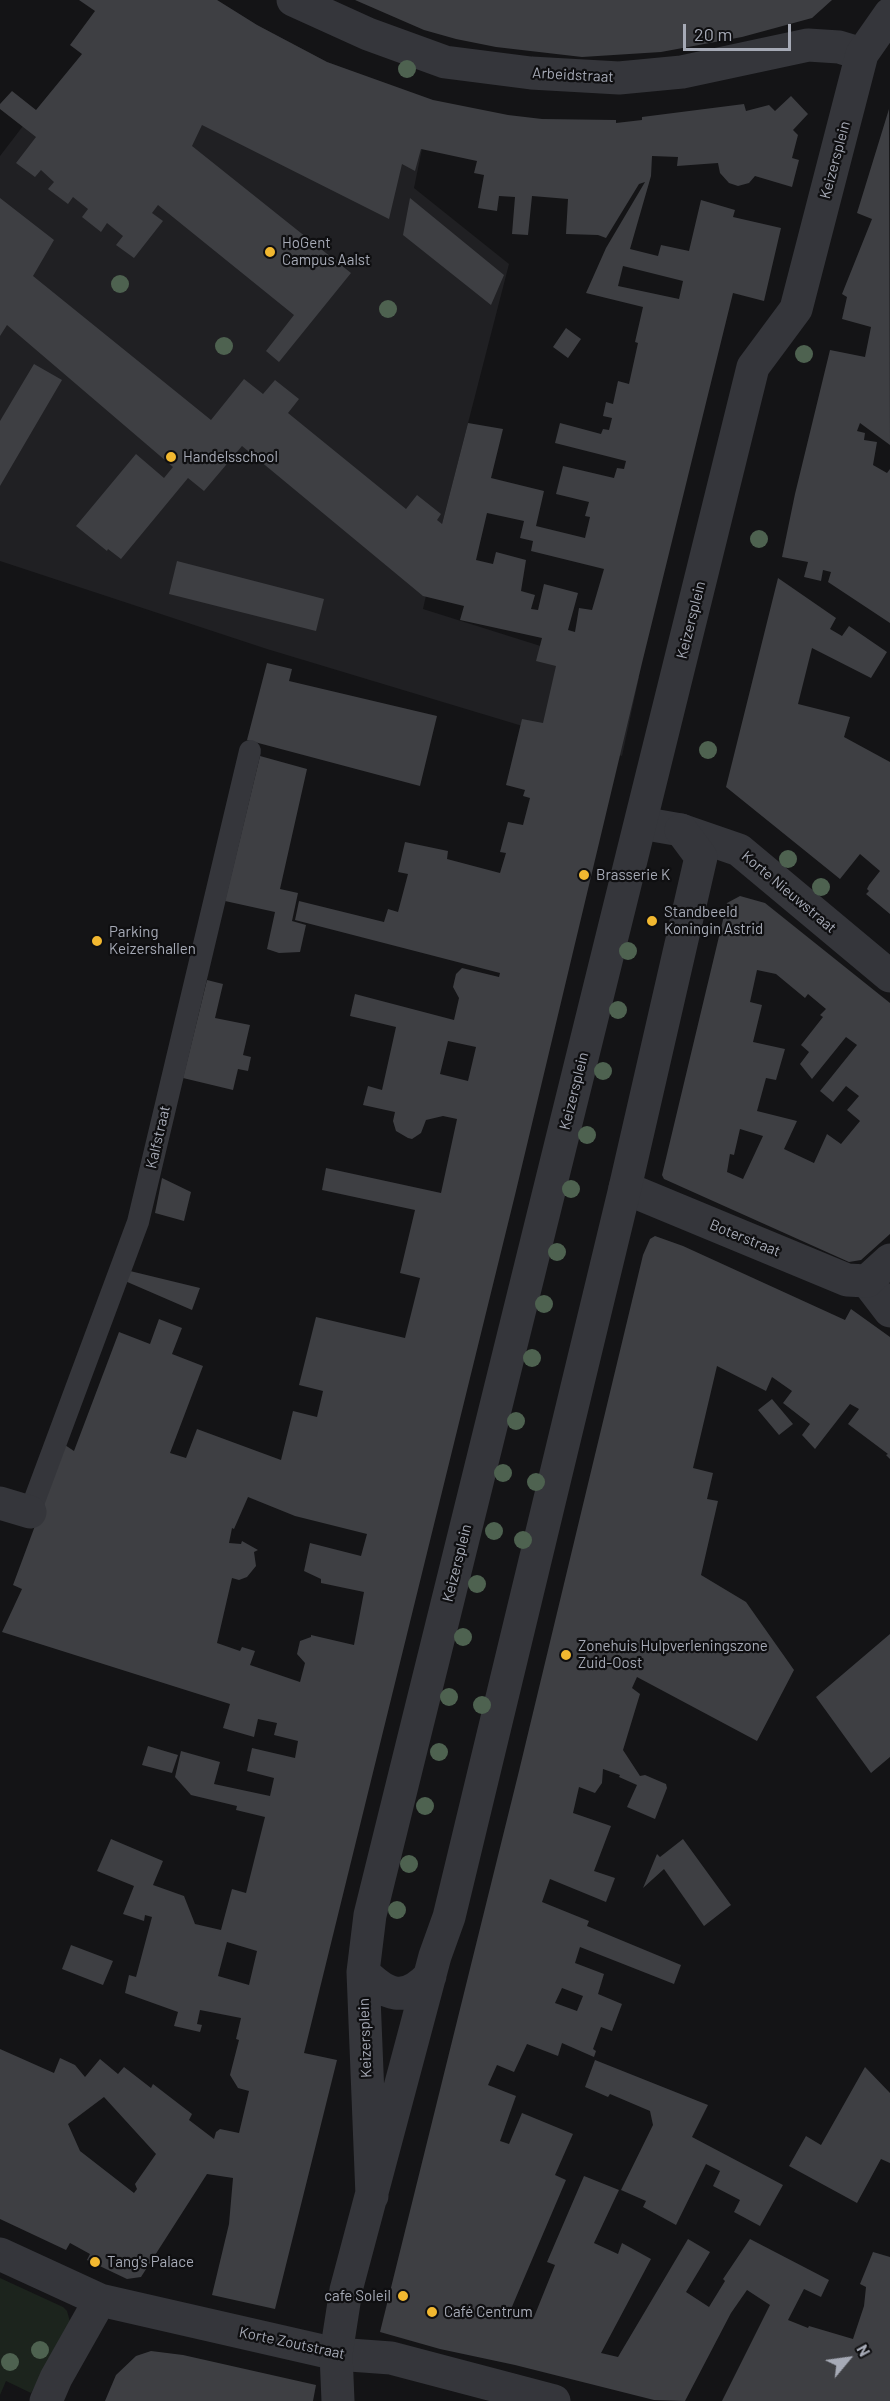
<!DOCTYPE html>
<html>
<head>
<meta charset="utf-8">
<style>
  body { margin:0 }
  #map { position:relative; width:890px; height:2401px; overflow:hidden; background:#141416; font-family:Barlow,sans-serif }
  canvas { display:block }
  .north { position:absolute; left:818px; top:2329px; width:60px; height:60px; -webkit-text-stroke:4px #0f0f11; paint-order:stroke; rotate:61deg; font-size:16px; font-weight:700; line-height:24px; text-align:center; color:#a6aab6 }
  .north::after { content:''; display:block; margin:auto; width:21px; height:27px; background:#a6aab6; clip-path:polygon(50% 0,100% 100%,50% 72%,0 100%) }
  .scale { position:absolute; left:683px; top:24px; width:108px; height:27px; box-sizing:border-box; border:3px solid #a6aab6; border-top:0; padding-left:8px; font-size:18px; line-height:21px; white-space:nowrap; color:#a6aab6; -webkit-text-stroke:4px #0f0f11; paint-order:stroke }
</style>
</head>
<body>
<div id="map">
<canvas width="890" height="2401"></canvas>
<div class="north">N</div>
<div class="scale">20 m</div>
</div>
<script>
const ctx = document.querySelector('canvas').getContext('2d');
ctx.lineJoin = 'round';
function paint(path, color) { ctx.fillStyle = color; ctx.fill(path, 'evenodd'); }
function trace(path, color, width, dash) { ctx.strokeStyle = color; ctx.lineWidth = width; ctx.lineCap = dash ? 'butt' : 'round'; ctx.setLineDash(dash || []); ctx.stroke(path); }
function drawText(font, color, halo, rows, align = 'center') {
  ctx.font = font + ' Barlow,sans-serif'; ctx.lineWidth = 4.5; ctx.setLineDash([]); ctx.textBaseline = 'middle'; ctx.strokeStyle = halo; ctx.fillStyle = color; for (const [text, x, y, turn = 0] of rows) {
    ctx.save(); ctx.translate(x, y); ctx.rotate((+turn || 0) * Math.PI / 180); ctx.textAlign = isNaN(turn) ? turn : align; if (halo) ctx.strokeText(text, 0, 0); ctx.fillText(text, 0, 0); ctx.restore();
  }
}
const built = new Path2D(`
  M217 0 257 25 327 62 410 93 422 149 414 188 509 264 442 524 423 609 639 677 622 756 267 649 0 561V156L23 126Z`);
const green = new Path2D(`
  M0 2278 63 2307 67 2311 71 2325 31 2393 6 2381 0 2395Z`);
const building = new Path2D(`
  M79 0H217L257 25 327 62 433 100 508 115 542 119 616 120V123L642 120V117L744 104 746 111 769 105 775 111 791 96 808 114 793 130 798 135 792 158 799 160 792 187 755 176 749 183 738 186 729 183 720 173 718 163 677 166 678 157 652 156 651 176 630 249 658 256 661 245 689 251 701 200 735 210 733 217 781 228 764 301 733 293 642 663 515 1195 304 2053 337 2060 275 2309 212 2295 229 2224 233 2178 207 2174 141 2277 127 2279 87 2260 90 2254 70 2243 66 2250 0 2219V2049L54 2073 60 2058 75 2065 85 2077 100 2059 118 2074 124 2067 151 2088 153 2084 192 2114 189 2120 214 2139 216 2132 220 2129 239 2133 249 2091 238 2088 230 2075 239 2040 236 2039 241 2018 200 2010 197 2024 202 2025 200 2032 174 2026 178 2012 125 1993 129 1975 136 1977 152 1917 145 1915 144 1921 123 1914 134 1886 97 1871 111 1839 163 1861 153 1885 184 1896 195 1924 221 1930 232 1889 246 1893 265 1817 236 1810 237 1806 191 1795 175 1777 181 1751 220 1762 214 1784 270 1796 274 1778 247 1771 252 1748 295 1758 298 1741 274 1735 277 1723 258 1719 254 1737 223 1728 230 1704 2 1632 22 1589 13 1585 65 1445 74 1451 119 1332 150 1344 159 1319 182 1328 172 1354 203 1366 170 1453 186 1458 197 1429 281 1460 293 1411 317 1417 323 1391 299 1385 316 1317 405 1338 420 1278 400 1273 415 1210 322 1190 326 1168 441 1193 457 1119 443 1116 426 1120 421 1133 412 1139 408 1138 396 1131 393 1121 395 1112 363 1105 368 1086 382 1090 396 1027 350 1016 355 994 454 1020 459 998 453 987 456 974 462 968 499 977 500 973 295 920 299 901 384 922 388 909 398 912 408 874 398 872 405 842 448 851 447 859 500 873 506 853 500 852 508 822 523 825 530 798 523 796 525 790 506 785 522 719 543 723 556 666 536 661 542 638 460 620 464 606 423 596 242 446 204 491 188 478 121 559 108 549 107 551 76 526 136 454 164 478 173 467 7 325 0 336V198L54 240 33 276 211 420 244 379 263 394 275 380 299 399 288 413 406 509 417 495 441 514 437 520 442 524 468 423 503 429 491 478 544 491 536 526 585 538 590 517 585 516 589 502 556 494 563 466 614 478 617 468 624 469 626 461 555 443 560 423 601 434 603 429 609 430 612 418 603 416 606 402 613 404 618 381 629 384 638 343 635 342 643 307 586 293 606 248 645 182 639 184 606 238 598 235 566 234 568 199 532 196 528 235 512 234 515 197 499 196 497 211 478 208 484 175 474 173 477 161 421 149 415 171 402 164 389 219 202 125 192 146 351 273 279 362 266 351 294 315 158 205 152 213 163 221 134 258 116 245 123 236 107 223 101 232 82 217 88 209 73 197 68 204 48 189 54 182 41 170 35 177 16 163 36 137 0 109V104L12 91 36 110 82 54 70 45 95 11ZM623 266 683 281 679 299 618 286ZM487 513 524 521 520 538 533 541 531 551 604 569 592 610 579 608 575 632 568 630 578 593 544 584 538 610 531 609 535 595 521 591 526 560 496 552 493 564 476 560ZM448 1041 476 1047 468 1081 440 1074ZM248 1497 295 1516 367 1534 361 1556 310 1543 304 1571 321 1579V1583L364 1592 354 1645 311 1635V1637L300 1641 297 1654 305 1663 300 1682 250 1665 255 1651 242 1647 240 1651 217 1643 232 1578 239 1580 247 1577 256 1566 254 1552 258 1550 242 1541 241 1544 229 1543 232 1528 234 1529ZM227 1942 257 1951 249 1985 218 1976ZM104 2097 156 2154 135 2184 137 2189 134 2193 80 2151 68 2124Z
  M355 0H832L812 18 742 37 661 52 582 57 496 47 456 39 424 30Z
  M889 109 890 445 860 423 857 431 865 433 864 440 877 442 873 465 887 473 890 469V623L828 582 831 572 823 570 821 581 804 577 808 562 782 557 795 494 830 350 865 357 871 327 842 319 847 297 842 294 872 219 857 213Z
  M410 198 504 275 491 305 403 235Z
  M566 328 581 339 568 358 553 347Z
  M34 364 62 380 0 486V421Z
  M177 561 324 599 316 631 169 594Z
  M778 578 836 618 830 629 842 636 849 626 887 652 871 678 812 648 798 704 850 717 844 737 890 762V914L866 894 869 891 867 889 869 885 880 871 860 854 840 879 726 787Z
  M267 663 292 669 289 681 437 716 420 786 247 740Z
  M260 756 307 769 280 889 298 893 292 921 306 925 300 952 279 953 267 949 275 912 225 901Z
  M740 896 765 903 890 1003V1234L861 1260 849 1262 664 1179 662 1175 727 903ZM757 970 776 974 805 998 808 994 826 1009 820 1015 823 1017 801 1045 809 1052 800 1064 812 1079 846 1037 857 1045 820 1091 833 1102 846 1086 859 1096 847 1110 860 1121 841 1144 827 1134 814 1163 784 1149 797 1121 757 1111 766 1078 776 1080 785 1049 753 1042 762 1005 750 1002ZM740 1129 763 1136 743 1179 727 1172 730 1154 734 1155Z
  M207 980 223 984 215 1018 250 1025 243 1055 251 1057 248 1071 238 1069 233 1090 183 1078Z
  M162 1178 191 1192 184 1221 155 1213Z
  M655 1236 683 1246 845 1320 851 1309 890 1337V1459L886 1455 888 1454 848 1424 859 1409 850 1404 815 1449 802 1435 810 1424 783 1403 792 1391 772 1377 766 1391 717 1366 693 1468 713 1473 707 1499 718 1501 701 1575 746 1602 794 1670 757 1741 637 1677 632 1688 640 1694 623 1750 640 1776 645 1775 666 1784 667 1788 655 1819 627 1807 637 1785 619 1777 620 1775 603 1769 602 1783 595 1793 579 1787 573 1813 611 1826 594 1871 615 1878 606 1902 550 1879 542 1902 589 1921 587 1926 681 1965 674 1984 580 1947 575 1963 604 1974 598 1994 622 2004 612 2031 601 2027 593 2049 596 2051 594 2057 562 2043 558 2056 527 2044 514 2072 497 2065 488 2085 516 2096 500 2141 509 2144 522 2113 573 2134 555 2175 566 2180 511 2309 534 2317 555 2265 547 2262 584 2176 619 2190 594 2243 618 2254 622 2243 651 2259 601 2353 618 2357 688 2239 710 2252 686 2292 709 2307 725 2281 723 2279 750 2239 829 2280 821 2297 804 2289 788 2320 808 2328 809 2326 853 2339 864 2306 866 2287 860 2284 873 2252 890 2257V2401H722L770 2305 747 2290 731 2313 685 2401 654 2400 515 2365 440 2349 380 2332 519 1771 643 1255 650 1239ZM562 1988 583 1996 577 2011 555 2003Z
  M130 1271 200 1288 192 1310 125 1281Z
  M772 1399 793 1424 779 1435 758 1410Z
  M890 1634V1757L871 1773 816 1697Z
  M148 1746 178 1755 172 1773 142 1765Z
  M683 1839 731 1905 704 1926 664 1869 643 1888 657 1854 660 1857Z
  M71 1945 113 1961 103 1985 62 1969Z
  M595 2060 708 2105 692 2137 783 2185 760 2226 734 2212 740 2200 713 2186 720 2171 706 2164 676 2225 643 2207 646 2201 621 2190 653 2125 650 2111 610 2094 608 2097 585 2087Z
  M865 2067 890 2093V2163L881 2159 857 2203 789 2166 806 2136 821 2145Z
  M151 2351 183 2355 316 2385 313 2401H105L116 2375 136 2356Z`);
const service = new Path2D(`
  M30 1512 138 1222 250 751`);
const pedestrian = new Path2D(`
  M867 1281 890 1311
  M336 2354 391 2358 554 2401`);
const minor = new Path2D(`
  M293 0 368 34 445 62 531 73 619 78 682 72 808 45 839 47 862 54
  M641 823 681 830 739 850 890 976
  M625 1188 847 1280 867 1281 890 1260
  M0 1503 30 1512
  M0 2254 100 2300 336 2354
  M46 2401 56 2378 100 2300`);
const tertiary = new Path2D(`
  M363 1972C387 1996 404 2003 430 1976
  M372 2196 363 1972 370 1915 753 367 796 309 862 54 890 14
  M338 2401 336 2354 346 2290 435 1956 449 1917 625 1188 701 857 681 830`);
const trees = [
  [407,69],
  [120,284],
  [388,309],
  [224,346],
  [804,354],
  [759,539],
  [708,750],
  [788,859],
  [821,887],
  [628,951],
  [618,1010],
  [603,1071],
  [587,1135],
  [571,1189],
  [557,1252],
  [544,1304],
  [532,1358],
  [516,1421],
  [503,1473],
  [536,1482],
  [494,1531],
  [523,1540],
  [477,1584],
  [463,1637],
  [449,1697],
  [482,1705],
  [439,1752],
  [425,1806],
  [409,1864],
  [397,1910],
  [40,2350],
  [10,2362]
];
const markers = [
  [270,252,6,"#f2b830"],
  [171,457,6,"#f2b830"],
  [584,875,6,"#f2b830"],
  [652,921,6,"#f2b830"],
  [97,941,6,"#f2b830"],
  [566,1655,6,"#f2b830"],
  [95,2262,6,"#f2b830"],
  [403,2296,6,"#f2b830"],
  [432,2312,6,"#f2b830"]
];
const streetNames = [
  ["Arbeidstraat",573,75,3],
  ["Keizersplein",835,160,-75],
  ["Keizersplein",691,620,-76],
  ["Korte Nieuwstraat",789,892,40],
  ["Keizersplein",574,1091,-76],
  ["Kalfstraat",158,1137,-77],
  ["Boterstraat",745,1238,22],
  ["Keizersplein",457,1563,-76],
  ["Keizersplein",365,2038,-92],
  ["Korte Zoutstraat",292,2343,12]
];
const poiNames = [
  ["HoGent",282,243],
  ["Campus Aalst",282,260],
  ["Handelsschool",183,457],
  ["Brasserie K",596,875],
  ["Standbeeld",664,912],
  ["Koningin Astrid",664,929],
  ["Parking",109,932],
  ["Keizershallen",109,949],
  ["Zonehuis Hulpverleningszone",578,1646],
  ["Zuid-Oost",578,1663],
  ["Tang's Palace",107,2262],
  ["cafe Soleil",391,2296,"right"],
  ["Café Centrum",444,2312]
];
paint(built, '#202023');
paint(green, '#1c241d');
paint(building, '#3e3f43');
trace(service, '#35363b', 22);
trace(pedestrian, '#35363b', 33);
trace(minor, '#35363b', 33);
trace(tertiary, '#35363b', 33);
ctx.fillStyle = '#4e6250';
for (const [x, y] of trees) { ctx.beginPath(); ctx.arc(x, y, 9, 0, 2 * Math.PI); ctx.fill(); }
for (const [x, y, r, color] of markers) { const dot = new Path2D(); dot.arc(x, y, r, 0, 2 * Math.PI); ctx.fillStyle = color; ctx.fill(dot); trace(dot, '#0f0f11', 2); }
drawText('15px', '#a6aab6', '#0f0f11', streetNames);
drawText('15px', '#a6aab6', '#0f0f11', poiNames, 'left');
</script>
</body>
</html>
